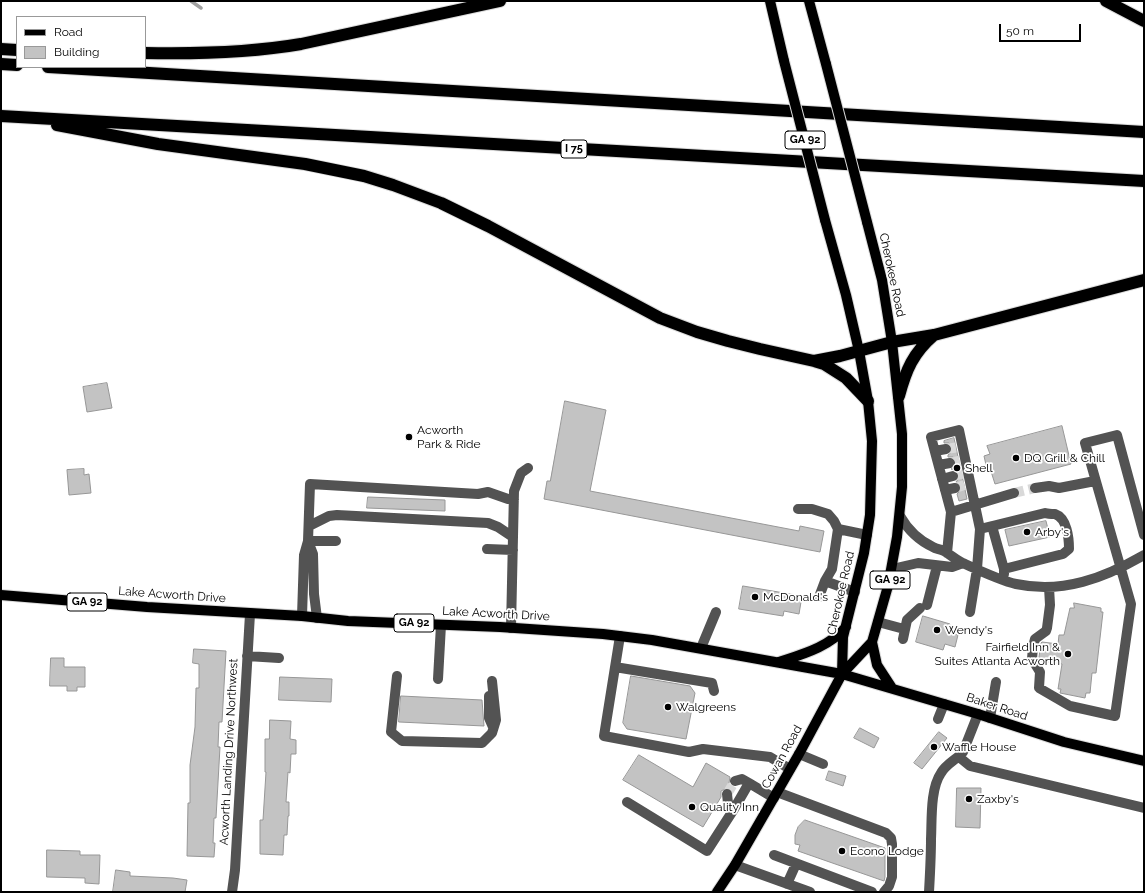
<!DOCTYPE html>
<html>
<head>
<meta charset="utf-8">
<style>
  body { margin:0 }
  #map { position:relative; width:1145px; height:893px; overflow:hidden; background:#fff; font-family:Raleway,sans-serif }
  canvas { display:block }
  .frame { position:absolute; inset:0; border:2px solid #000; pointer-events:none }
  .legend { position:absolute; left:16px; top:16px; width:130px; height:52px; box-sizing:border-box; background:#fff; border:1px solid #999; margin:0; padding:5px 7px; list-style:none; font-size:12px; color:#000 }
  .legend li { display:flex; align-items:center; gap:8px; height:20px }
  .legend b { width:20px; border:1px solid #999 }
  .scale { position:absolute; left:999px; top:24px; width:82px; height:18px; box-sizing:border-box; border:2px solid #000; border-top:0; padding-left:5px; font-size:12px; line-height:14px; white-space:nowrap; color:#000; -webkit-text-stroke:3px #fff; paint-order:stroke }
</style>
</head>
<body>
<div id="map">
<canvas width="1145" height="893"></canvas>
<div class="frame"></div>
<ul class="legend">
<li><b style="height:5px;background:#000"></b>Road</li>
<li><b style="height:11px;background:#c3c3c3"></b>Building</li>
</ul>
<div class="scale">50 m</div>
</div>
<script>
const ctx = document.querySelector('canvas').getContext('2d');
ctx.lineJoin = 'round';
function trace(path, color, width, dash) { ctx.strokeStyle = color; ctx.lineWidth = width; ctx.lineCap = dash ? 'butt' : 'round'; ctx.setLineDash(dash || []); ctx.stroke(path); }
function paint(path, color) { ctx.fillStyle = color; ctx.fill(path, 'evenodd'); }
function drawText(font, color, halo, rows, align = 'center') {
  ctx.font = font + ' Raleway,sans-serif'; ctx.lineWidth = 3.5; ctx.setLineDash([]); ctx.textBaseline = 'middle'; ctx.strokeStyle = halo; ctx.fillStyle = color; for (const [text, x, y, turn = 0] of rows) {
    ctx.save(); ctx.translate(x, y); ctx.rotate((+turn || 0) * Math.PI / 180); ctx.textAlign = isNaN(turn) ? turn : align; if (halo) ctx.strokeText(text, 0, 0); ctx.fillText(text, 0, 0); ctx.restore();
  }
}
const stream = new Path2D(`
  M191 1 201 8`);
const building = new Path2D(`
  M107 383 112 408 87 412 83 387Z
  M565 401 606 410 590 491 799 531 800 526 824 531 820 552 544 499 547 481H550Z
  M1062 426 1071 464 995 484 989 465H986L984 456 990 454 987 446Z
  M954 438 967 499 959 501 957 494 961 490V487L960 483 956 482 959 478V475L957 471 951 469 956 466V461L953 457H948V455L952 452V447L949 443H944V441Z
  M84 469V475L89 474 91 493 69 495 67 470Z
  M368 497 445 500V511L367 508Z
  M1046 521 1050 537 1009 546 1005 530Z
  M743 586 802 596 799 614 784 611 783 616 739 609Z
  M1074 603 1101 608V612H1103L1096 673H1092L1090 693H1086L1085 698 1060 693 1061 689H1058L1062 664 1041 661 1039 657 1041 643 1042 642 1058 644 1059 635H1064L1070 608H1074Z
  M923 616 950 624 948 632 958 635 955 647 945 644 943 650 916 642Z
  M194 649 226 651 222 722H219L218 747H220L216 818H214L213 843H215L214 857 187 856 188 803H190V765L195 727 196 688H199V664L193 663Z
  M51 658H64V667H85V687H77V691H67V686H50Z
  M631 676 690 686 695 693 686 739 627 729 623 723Z
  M280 677 332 679 331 702 279 700Z
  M401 696 482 700 484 726 399 722Z
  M270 720 291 721 290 739 296 740V754H291L290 773 288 772 286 802H289V816H288L287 835H284L283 855 260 854V820H263L266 772H265V739H269Z
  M860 728 879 738 874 748 854 738Z
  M939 732 947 738 922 769 914 763Z
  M639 755 693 787 706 763 730 777 729 783 727 788 721 791V797L703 827 623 780Z
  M829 771 846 776 843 786 826 780Z
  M957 788H981L980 828 956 827Z
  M805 820 885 848V877L884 881 798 851 800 845 795 844V835L798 827Z
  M47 850 80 851V855H100L99 884 85 883V878L47 877Z
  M116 870 130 872V876L173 878 187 880 185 892H113Z`);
const minorTunnel = new Path2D(`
  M946 449 959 447
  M950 463 962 460
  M953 476 965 473
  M955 488 968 484
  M1014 493 1035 488
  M727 794 735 781`);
const minor = new Path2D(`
  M935 451 946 449
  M939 465 950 463
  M942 479 953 476
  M1035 488 1049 486 1059 488 1095 481
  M945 490 955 488
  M798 509H812L828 514 834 521 838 529 832 569 825 581 819 597
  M951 512 1014 493
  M900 516C908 530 918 540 933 547 936 549 940 549 944 551 951 555 957 561 965 564 978 570 1002 581 1016 584 1063 594 1104 578 1144 555
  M309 526 329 516 337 515 488 523 498 527 513 537
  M992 526 1004 569V574
  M838 529 867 535
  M980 529 1045 513C1048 514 1052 514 1055 514 1067 518 1069 538 1069 549L1063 554 1004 569
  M308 541 313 554 314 594 317 618
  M308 541H336
  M487 549 513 550
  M947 553 951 512 931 437 959 430 980 529 977 569 970 612
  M892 569 918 563 952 567 963 563
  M825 581 855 592
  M1049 587 1050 605 1047 628 1046 631 1035 639 1033 647 1032 659 1040 672 1039 688 1070 706 1115 716 1131 604 1085 443 1117 435 1144 535
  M927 605 937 566
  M302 616 304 555 308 541 310 484 478 494 488 492 508 499H514
  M878 622 904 629
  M511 628 514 491 521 473 528 468
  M620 636 604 736 689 752 703 749 770 757 790 769
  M903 639 907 620 920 608
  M701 648 716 612
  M247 656 279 658
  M615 667 712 683 714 691
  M397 676 391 732 402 741 482 743 492 733 496 720 492 681
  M438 679 441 625
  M489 696V718L493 727
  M990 718 996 682
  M938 719 944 704
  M799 754 823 764
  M959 757 970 766 1144 808
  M735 781 742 779 749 783
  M777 792 886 833 891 838 892 844V877L889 886 884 892
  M727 794 728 803 734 809
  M627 802 707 851 734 809 749 783 774 798
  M774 855 872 892
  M735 865 810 892
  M787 884 796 864
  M232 892 235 870 250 614
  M929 892C930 874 931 857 931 839 932 820 930 789 941 773 946 764 956 760 963 752L978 714`);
const major = new Path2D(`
  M770 1 784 61
  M809 1 826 64
  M825 220 846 295 859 351 868 401 872 441 870 515 864 553 843 637 842 674
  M1 595 147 607 302 616 348 621 500 627 603 634 652 640 842 674 978 714 1064 742 1144 761
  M872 642 877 665 892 688
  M779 662C803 654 829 647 846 627
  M717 892 735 865 799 754 842 674 872 642 888 586 897 537 902 487V434L892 342 882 280 867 222`);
const highway = new Path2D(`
  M1106 1 1144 21
  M1 49 17 50
  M145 53C197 54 249 53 301 44L500 1
  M1 64 17 65
  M48 67 1144 132
  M1 116 1144 181
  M57 125 158 144 305 164 364 176 393 185 441 203 488 226 660 318 697 332 728 341 760 349 814 361 824 364 846 378 868 401
  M814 361 840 356 892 342 934 335 1144 280
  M899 396C906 370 913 353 934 335`);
const majorBridge = new Path2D(`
  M784 61 825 220
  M826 64 867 222`);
const markers = [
  [409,437,4,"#000"],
  [1016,458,4,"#000"],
  [957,468,4,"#000"],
  [1027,532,4,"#000"],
  [755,597,4,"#000"],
  [937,630,4,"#000"],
  [1068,654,4,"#000"],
  [668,707,4,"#000"],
  [934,747,4,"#000"],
  [969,799,4,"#000"],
  [692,807,4,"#000"],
  [842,851,4,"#000"]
];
const shields = [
  [805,140,40],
  [574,149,26],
  [890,580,40],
  [87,602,40],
  [414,623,40]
];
const shieldNames = [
  ["GA 92",805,140],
  ["I 75",574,149],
  ["GA 92",890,580],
  ["GA 92",87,602],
  ["GA 92",414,623]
];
const streetNames = [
  ["Cherokee Road",892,275,78],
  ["Cherokee Road",841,593,-77],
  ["Lake Acworth Drive",172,595,4],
  ["Lake Acworth Drive",496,614,3],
  ["Baker Road",997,707,18],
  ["Acworth Landing Drive Northwest",229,752,-87],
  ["Cowan Road",782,757,-61]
];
const poiNames = [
  ["Acworth",417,430],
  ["Park & Ride",417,444],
  ["DQ Grill & Chill",1024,458],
  ["Shell",965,468],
  ["Arby's",1035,532],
  ["McDonald's",763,597],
  ["Wendy's",945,630],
  ["Fairfield Inn &",1060,647,"right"],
  ["Suites Atlanta Acworth",1060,661,"right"],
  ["Walgreens",676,707],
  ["Waffle House",942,747],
  ["Zaxby's",977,799],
  ["Quality Inn",700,807],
  ["Econo Lodge",850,851]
];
trace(stream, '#a1a1a1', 3.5);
paint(building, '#c3c3c3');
trace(building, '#979797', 1);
trace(minorTunnel, '#d9d9d9', 10, [10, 5]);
trace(major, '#dbdbdb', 12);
trace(highway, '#dbdbdb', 14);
trace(minor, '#535353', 10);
trace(major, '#000', 10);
trace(highway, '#000', 12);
trace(majorBridge, '#dbdbdb', 12, []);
trace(majorBridge, '#000', 10);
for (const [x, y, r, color] of markers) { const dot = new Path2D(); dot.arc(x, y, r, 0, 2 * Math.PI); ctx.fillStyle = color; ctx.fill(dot); trace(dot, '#fff', 1.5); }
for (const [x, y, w] of shields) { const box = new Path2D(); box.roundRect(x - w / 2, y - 9, w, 18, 3); ctx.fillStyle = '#fff'; ctx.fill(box); trace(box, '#000', 1); }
drawText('bold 11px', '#000', null, shieldNames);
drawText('12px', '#000', '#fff', streetNames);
drawText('12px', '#000', '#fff', poiNames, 'left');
</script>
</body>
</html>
